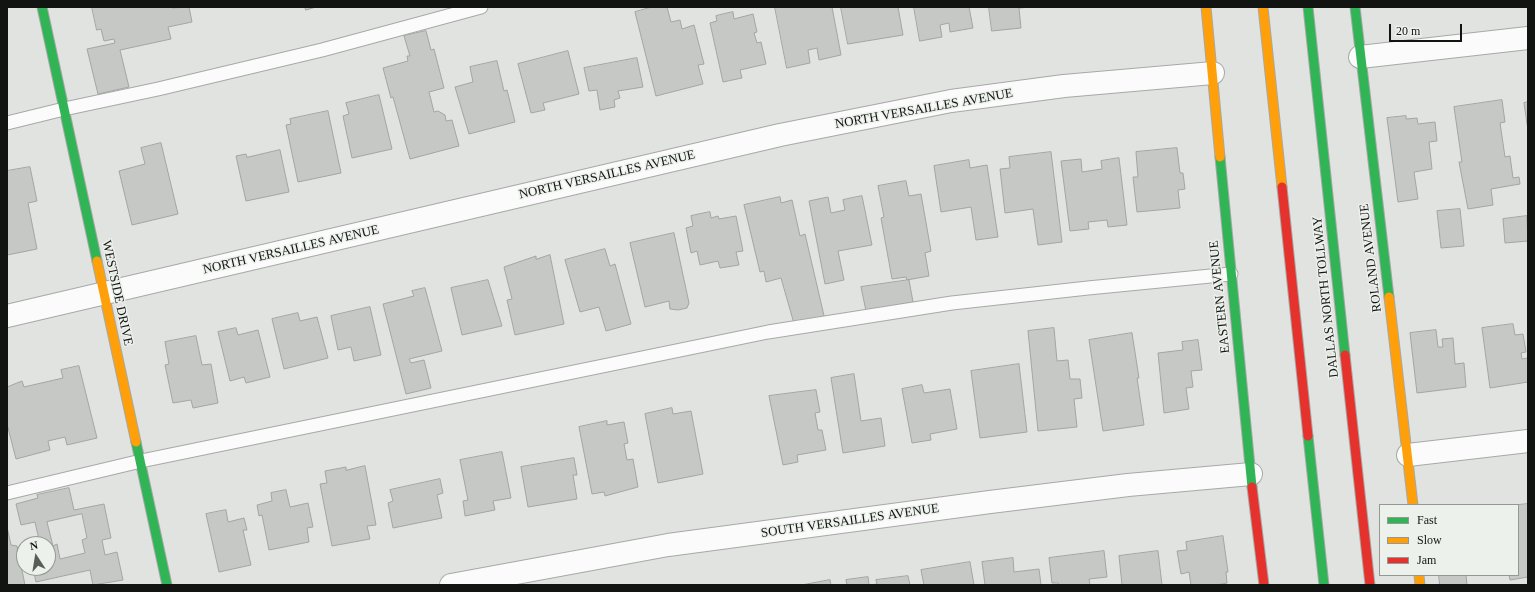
<!DOCTYPE html>
<html>
<head>
<meta charset="utf-8">
<style>
  body { margin:0 }
  #map { position:relative; width:1535px; height:592px; overflow:hidden; background:#e0e3e0; font-family:"Times New Roman",serif }
  canvas { display:block }
  .frame { position:absolute; inset:0; border:8px solid #121412; pointer-events:none }
  .legend { position:absolute; left:1379px; top:504px; width:140px; height:72px; box-sizing:border-box; background:#edf1ec; border:1px solid #959995; margin:0; padding:5px 7px; list-style:none; font-size:12px; color:#121412 }
  .legend li { display:flex; align-items:center; gap:8px; height:20px }
  .legend b { width:20px; border:1px solid #959995 }
  .north { position:absolute; left:16px; top:536px; width:40px; height:40px; box-sizing:border-box; background:#edf1ec; border:1px solid #959995; border-radius:50%; rotate:348deg; font-size:11px; font-weight:700; line-height:16px; text-align:center; color:#121412 }
  .north::after { content:''; display:block; margin:auto; width:14px; height:18px; background:#5a5c5a; clip-path:polygon(50% 0,100% 100%,50% 72%,0 100%) }
  .scale { position:absolute; left:1389px; top:24px; width:73px; height:18px; box-sizing:border-box; border:2px solid #121412; border-top:0; padding-left:5px; font-size:12px; line-height:14px; white-space:nowrap; color:#121412; -webkit-text-stroke:3px #edf1ec; paint-order:stroke }
</style>
</head>
<body>
<div id="map">
<canvas width="1535" height="592"></canvas>
<div class="frame"></div>
<ul class="legend">
<li><b style="height:5px;background:#30b455"></b>Fast</li>
<li><b style="height:5px;background:#ff9f0a"></b>Slow</li>
<li><b style="height:5px;background:#e5322d"></b>Jam</li>
</ul>
<div class="north">N</div>
<div class="scale">20 m</div>
</div>
<script>
const ctx = document.querySelector('canvas').getContext('2d');
ctx.lineJoin = 'round';
function paint(path, color) { ctx.fillStyle = color; ctx.fill(path, 'evenodd'); }
function trace(path, color, width, dash) { ctx.strokeStyle = color; ctx.lineWidth = width; ctx.lineCap = dash ? 'butt' : 'round'; ctx.setLineDash(dash || []); ctx.stroke(path); }
function drawText(font, color, halo, rows, align = 'center') {
  ctx.font = font + ' "Times New Roman",serif'; ctx.lineWidth = 3; ctx.setLineDash([]); ctx.textBaseline = 'middle'; ctx.strokeStyle = halo; ctx.fillStyle = color; for (const [text, x, y, turn = 0] of rows) {
    ctx.save(); ctx.translate(x, y); ctx.rotate((+turn || 0) * Math.PI / 180); ctx.textAlign = isNaN(turn) ? turn : align; if (halo) ctx.strokeText(text, 0, 0); ctx.fillText(text, 0, 0); ctx.restore();
  }
}
const building = new Path2D(`
  M92 7H171L172 8 189 7 192 22 168 27 171 39 120 50 129 87 98 94 87 49 115 43 114 39 104 41 101 29 97 30Z
  M305 7H316L306 10Z
  M652 7H667L671 22 680 20 682 29 694 25 704 64 698 65 703 84 656 96 635 12Z
  M775 7H832L841 55 819 60 817 48 808 50 810 63 787 68Z
  M841 7H898L903 35 848 44Z
  M914 7H969L973 28 950 32 949 23 940 25 942 37 920 41Z
  M989 7H1031L1019 8 1021 28 992 31Z
  M733 12 734 19 753 14 757 32 754 33 757 43 761 42 766 64 740 70 742 78 723 82 710 23 717 21 716 16Z
  M426 31 431 50 434 49 444 88 429 92 434 112 438 111 445 115 446 121 452 120 459 146 410 159 393 97 391 98 383 68 408 61 407 56H410L404 36Z
  M568 51 579 94 543 103 545 110 531 113 518 64Z
  M637 58 643 87 618 91 620 98 614 100 615 107 600 110 597 90 589 91 584 68Z
  M497 61 504 91 507 90 515 122 469 134 455 87 473 82 470 67Z
  M379 95 392 149 352 158 343 116 349 114 346 103Z
  M1502 100 1505 122 1500 123 1505 157 1510 156 1513 178 1519 177 1520 184 1491 189 1493 205 1468 209 1459 162H1462L1454 107Z
  M1528 102V130L1524 103Z
  M328 111 341 173 298 182 286 125 291 124 290 119Z
  M1406 116V119L1417 118 1418 124 1435 122 1437 141 1429 142 1432 169 1414 172 1418 199 1398 202 1387 118Z
  M161 143 178 214 132 225 119 171 145 164 141 148Z
  M1177 148 1180 173H1183L1185 189 1178 190 1180 208 1137 212 1133 177H1138L1136 152Z
  M280 150 289 192 246 201 236 156 246 154 247 157Z
  M1051 152 1062 242 1038 245 1033 209 1005 213 1000 169 1010 168 1009 157Z
  M1119 158 1127 225 1108 227 1107 220 1088 222 1089 229 1070 231 1061 161 1081 159 1082 172 1102 169 1101 161Z
  M969 160 970 168 987 165 998 237 976 240 971 207 941 212 934 166Z
  M30 167 37 201 28 203 37 249 7 255V171Z
  M906 181 909 196 921 194 931 251 925 253 929 276 907 280 906 277 892 279 881 218 884 217 878 186Z
  M862 196 872 245 838 251 844 280 825 284 809 201 828 197 831 213 845 210 843 200Z
  M780 197 781 203 792 200 800 236 805 234 825 320 795 327 781 278 766 282 764 271 760 272 744 205Z
  M1460 209 1464 246 1441 248 1437 211Z
  M710 212 711 218 718 216 719 219 736 216 743 251 736 252 739 265 720 268 718 261 700 265 697 251 691 253 686 228 693 226 691 216Z
  M1527 216 1528 241 1505 243 1503 219Z
  M674 233 689 303 687 308 678 310 670 309 669 301 645 307 630 243Z
  M605 249 610 266 615 264 631 324 606 331 599 307 580 312 565 260Z
  M550 255 564 324 515 335 507 300 512 299 504 267 536 256V259Z
  M488 280 502 326 462 335 451 288Z
  M909 280 913 302 866 311 861 287Z
  M425 288 442 351 409 359 411 363 424 360 431 388 406 394 383 304 414 296 412 291Z
  M370 307 381 355 354 361 351 347 338 350 331 316Z
  M298 313 300 321 317 317 328 358 284 369 272 319Z
  M1513 324 1515 335 1523 334 1526 352 1521 353 1522 359 1528 358V382L1490 388 1482 328Z
  M236 328 238 335 258 330 270 377 246 383 244 377 230 381 218 332Z
  M1054 328 1057 361 1068 360 1070 379H1080L1082 398 1074 399 1077 427 1038 431 1028 331Z
  M1436 330 1438 347H1443L1442 339 1453 338 1455 364 1464 363 1466 387 1417 393 1410 333Z
  M1132 333 1139 378H1137L1144 425 1103 431 1089 340Z
  M196 336 202 365 211 364 218 403 193 408 191 400 173 403 165 365 169 364 165 342Z
  M1198 340 1202 370 1191 371 1193 387 1186 388 1189 409 1164 413 1158 353 1183 350 1182 342Z
  M1019 364 1027 432 980 438 971 371Z
  M79 366 97 438 67 445 65 437 48 441 50 450 16 459 7 424V387L22 381 24 387 63 378 61 370Z
  M854 374 861 421 881 418 885 446 843 453 831 378Z
  M922 385 924 393 950 389 957 429 930 434 931 440 912 443 902 389Z
  M816 390 820 412 815 413 818 430H822L826 450 797 455 798 462 783 465 769 396Z
  M672 408 673 414 691 411 703 474 658 483 645 414Z
  M607 421V425L624 422 628 443 624 444 627 460 633 459 638 487 605 496 604 492 592 494 579 427Z
  M502 452 511 498 493 501 495 510 465 516 463 501 468 500 460 460Z
  M574 458 577 475H573L577 499 528 507 521 467Z
  M365 466 376 525 367 526 370 539 332 546 320 484 327 483 325 471 346 467V470Z
  M440 479 443 493 437 495 442 518 393 528 388 503 393 501 390 490Z
  M69 488 74 510 104 504 111 538 102 540 105 555 117 552 123 580 93 585 90 570 36 582 33 568H48V544H40L35 522 21 525 16 504 38 498 37 495ZM82 514 87 538 82 540 85 553 60 559 57 544 53 546 47 522Z
  M286 490 290 507 308 503 313 527 307 528 309 542 269 550 262 515 259 516 257 505 272 501 271 493Z
  M1528 504V577L1510 580 1509 575H1518V505Z
  M226 510 228 522 244 518 247 530H243L251 565 219 572 206 514Z
  M7 527 11 545 17 546 25 585H7Z
  M1223 536 1228 572H1226L1227 583 1216 585H1191L1189 572 1181 574 1177 551 1187 550 1186 542Z
  M1104 551 1107 577 1089 579 1090 585H1059L1058 583H1052L1049 558Z
  M1158 551 1162 585H1122L1119 556Z
  M1013 558 1014 572 1039 569 1041 585H985L982 562Z
  M970 562 974 585H924L921 570Z
  M1439 575H1466L1467 585H1440Z
  M908 576 910 585H870L877 584 876 580Z
  M868 577 869 585H847L846 580Z
  M830 580 831 585H802Z`);
const lane = new Path2D(`
  M7 123 64 109 158 89 322 50 481 7
  M7 493 141 461 768 332 952 303 1088 288 1231 274`);
const street = new Path2D(`
  M1360 57 1528 38
  M7 316 780 135 951 101 1064 86 1213 73
  M1408 455 1528 441
  M451 585 668 545 990 502 1128 485 1251 474`);
const fast = new Path2D(`
  M42 7 97 261
  M1308 7 1345 355
  M1355 7 1389 297
  M1220 157 1252 487
  M1308 436 1324 585
  M136 442 167 585`);
const slow = new Path2D(`
  M1206 7 1220 157
  M1263 7 1282 187
  M97 261 136 442
  M1389 297 1413 505
  M1419 575 1420 585`);
const jam = new Path2D(`
  M1282 187 1308 436
  M1345 355 1370 585
  M1252 487 1264 585`);
const streetNames = [
  ["NORTH VERSAILLES AVENUE",924,109,-10],
  ["NORTH VERSAILLES AVENUE",607,175,-13],
  ["NORTH VERSAILLES AVENUE",291,250,-13],
  ["ROLAND AVENUE",1371,258,-97],
  ["WESTSIDE DRIVE",117,293,78],
  ["EASTERN AVENUE",1220,297,-96],
  ["DALLAS NORTH TOLLWAY",1326,297,-96],
  ["SOUTH VERSAILLES AVENUE",850,521,-8]
];
paint(building, '#c6c8c6');
trace(building, '#a3a5a3', 1);
trace(lane, '#a7a9a7', 15);
trace(street, '#a7a9a7', 24);
trace(fast, '#a7a9a7', 11);
trace(slow, '#a7a9a7', 11);
trace(jam, '#a7a9a7', 11);
trace(lane, '#fafbfa', 13);
trace(street, '#fafbfa', 22);
trace(fast, '#30b455', 9);
trace(slow, '#ff9f0a', 9);
trace(jam, '#e5322d', 9);
drawText('13px', '#121412', '#edf1ec', streetNames);
</script>
</body>
</html>
